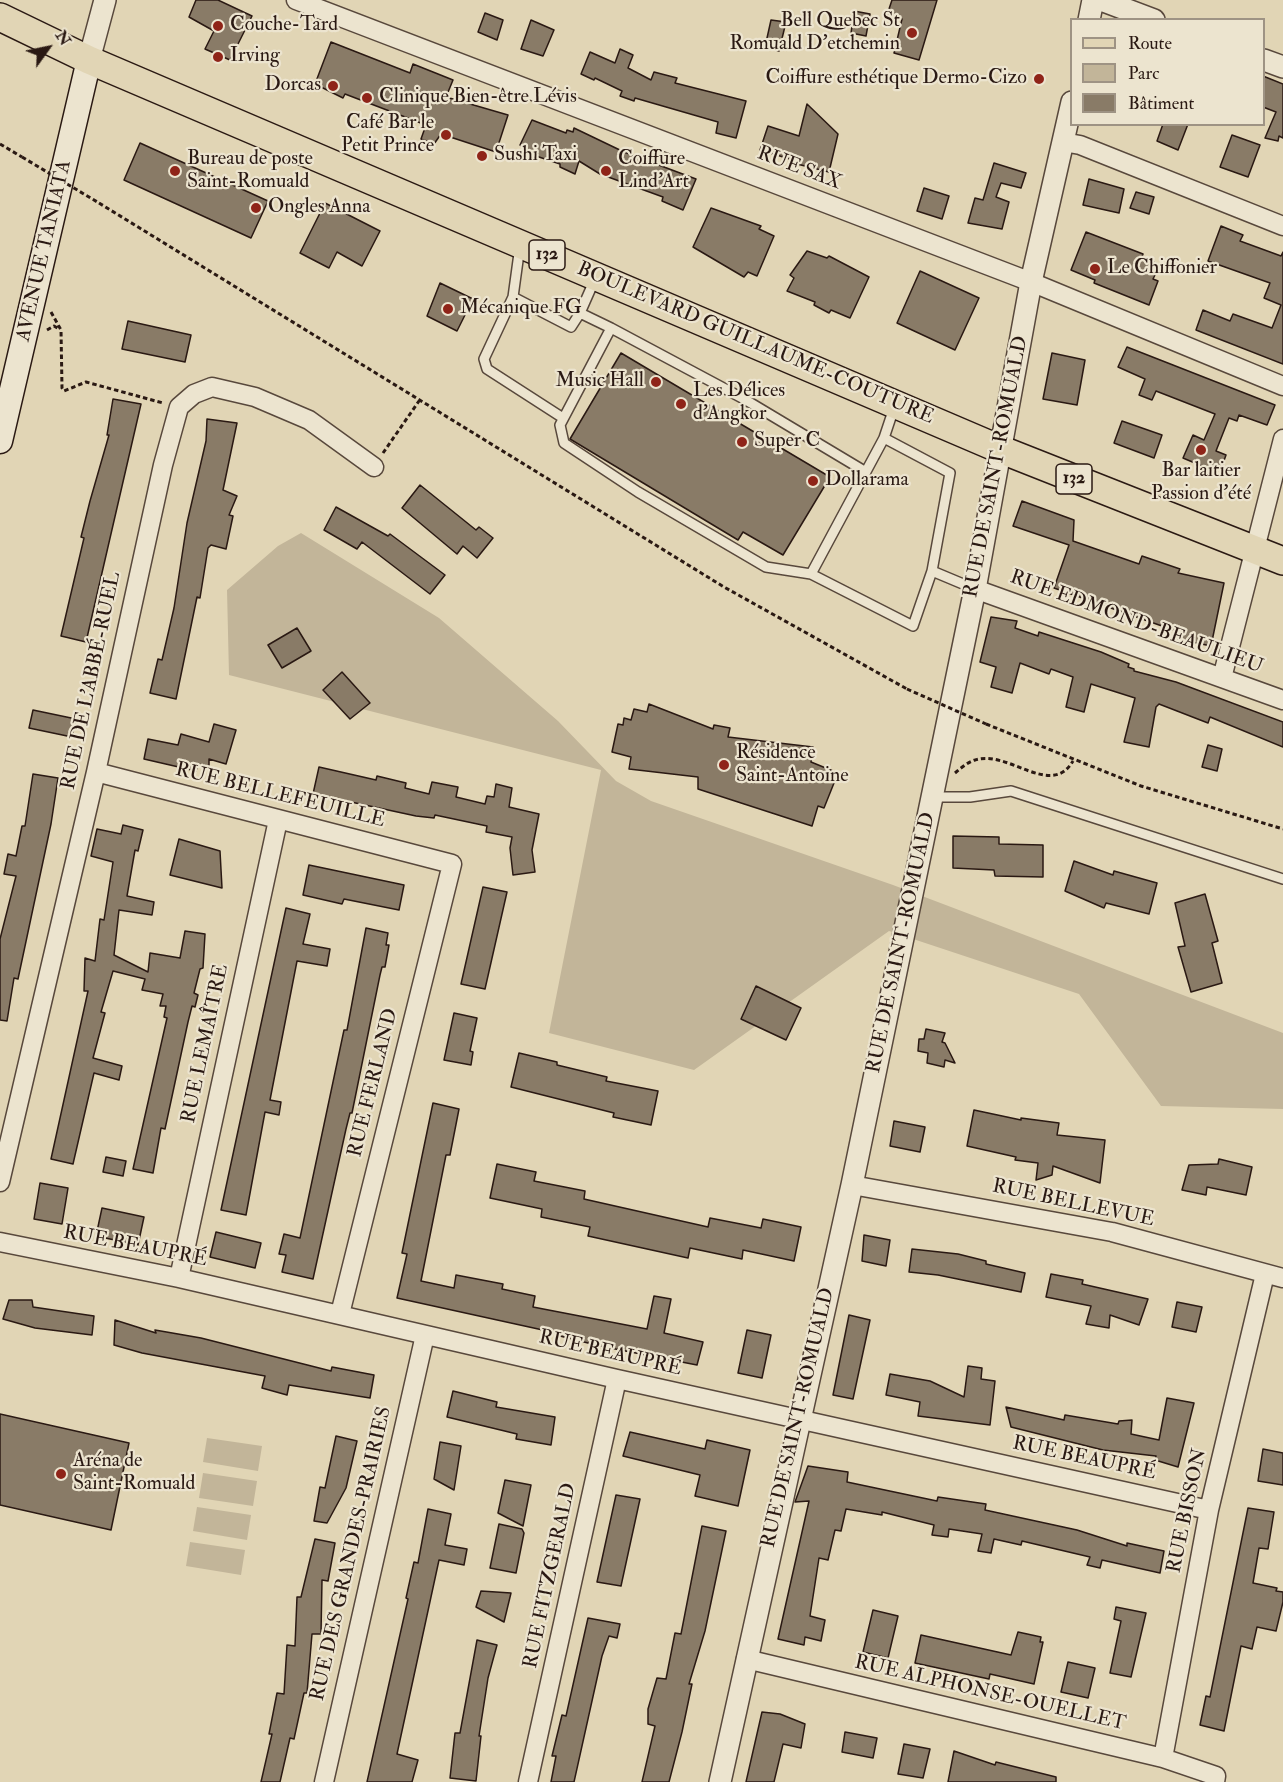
<!DOCTYPE html>
<html>
<head>
<meta charset="utf-8">
<style>
  body { margin:0 }
  #map { position:relative; width:1283px; height:1782px; overflow:hidden; background:#e1d5b5; font-family:"IM FELL Double Pica",serif }
  canvas { display:block }
  .legend { position:absolute; left:1070px; top:18px; width:195px; height:108px; box-sizing:border-box; background:#ece4cf; border:2px solid #9e9384; margin:0; padding:8px 10px; list-style:none; font-size:18px; color:#2a1913 }
  .legend li { display:flex; align-items:center; gap:12px; height:30px }
  .legend b { width:30px; border:2px solid #9e9384 }
  .north { position:absolute; left:18px; top:18px; width:60px; height:60px; -webkit-text-stroke:4px #ece4cf; paint-order:stroke; rotate:57deg; font-size:16px; font-weight:700; line-height:24px; text-align:center; color:#2a1913 }
  .north::after { content:''; display:block; margin:auto; width:21px; height:27px; background:#2a1913; clip-path:polygon(50% 0,100% 100%,50% 72%,0 100%) }
</style>
</head>
<body>
<div id="map">
<canvas width="1283" height="1782"></canvas>
<ul class="legend">
<li><b style="height:8px;background:#e1d5b5"></b>Route</li>
<li><b style="height:16px;background:#c2b599"></b>Parc</li>
<li><b style="height:16px;background:#897b67"></b>Bâtiment</li>
</ul>
<div class="north">N</div>
</div>
<script>
const ctx = document.querySelector('canvas').getContext('2d');
ctx.lineJoin = 'round';
function paint(path, color) { ctx.fillStyle = color; ctx.fill(path, 'evenodd'); }
function trace(path, color, width, dash) { ctx.strokeStyle = color; ctx.lineWidth = width; ctx.lineCap = dash ? 'butt' : 'round'; ctx.setLineDash(dash || []); ctx.stroke(path); }
function drawText(font, color, halo, rows, align = 'center') {
  ctx.font = font + ' "IM FELL Double Pica",serif'; ctx.lineWidth = 4.5; ctx.setLineDash([]); ctx.textBaseline = 'middle'; ctx.strokeStyle = halo; ctx.fillStyle = color; for (const [text, x, y, turn = 0] of rows) {
    ctx.save(); ctx.translate(x, y); ctx.rotate((+turn || 0) * Math.PI / 180); ctx.textAlign = isNaN(turn) ? turn : align; if (halo) ctx.strokeText(text, 0, 0); ctx.fillText(text, 0, 0); ctx.restore();
  }
}
const green = new Path2D(`
  M301 533 439 618 558 721 616 781 651 801 893 885 1283 1033V1109L1161 1106 1079 994 889 931 694 1070 549 1033 601 770 229 675 227 590 278 546Z
  M207 1438 262 1446 258 1471 203 1462Z
  M203 1473 257 1481 253 1506 199 1498Z
  M197 1507 251 1515 247 1540 193 1531Z
  M190 1542 245 1550 241 1575 186 1566Z`);
const building = new Path2D(`
  M196 0H218L252 16 230 60 205 49 214 31 189 17Z
  M892 0H937L919 60 894 53 902 19 887 15Z
  M854 11 870 14 866 36 851 33Z
  M485 13 503 20 497 40 478 32Z
  M531 20 554 30 543 56 521 49Z
  M771 20 786 22 779 51 765 47Z
  M331 42 410 73 413 64 453 80 446 97 508 115 496 152 441 134 434 144 421 139 426 125 345 94 343 98 315 84Z
  M620 49 633 55 628 68 651 80 654 72 677 78 675 83 746 101 736 138 716 133 718 122 635 98 634 101 620 96 622 91 595 78 594 80 581 74 590 52 615 63Z
  M1263 76 1283 84V138L1279 136 1278 141 1265 138 1276 112 1263 107Z
  M807 104 838 134 829 172 793 163V160L760 150 768 126 799 136Z
  M532 120 566 133 567 130 573 132 574 128 624 152 696 179 683 210 662 201 663 197 600 174 579 161 575 174 560 167V164L527 153 529 150 520 145Z
  M1163 124H1188L1178 150 1157 141Z
  M1232 135 1260 145 1248 177 1220 167Z
  M140 143 268 201 251 238 124 180Z
  M994 163 1026 173 1021 188 1001 183 996 197 1009 202 1002 229 968 223 975 198 983 200Z
  M1089 179 1124 189 1119 213 1083 205Z
  M924 188 949 196 942 219 917 211Z
  M1136 192 1154 197 1149 214 1130 208Z
  M325 203 380 231 362 266 337 252 329 268 300 253Z
  M711 208 761 226 759 229 774 236 757 276 748 272 744 277 693 247Z
  M1221 226 1243 235 1240 241 1281 256 1283 252V364L1196 330 1203 310 1230 321 1233 314 1272 328 1281 305 1264 298 1270 283 1208 261Z
  M1086 232 1143 254 1142 257 1160 265 1153 279 1158 281 1149 305 1094 283 1095 280 1071 270Z
  M807 251 827 258 829 256 869 277 850 318 831 310 829 313 814 305 815 302 787 291 794 278 790 275Z
  M920 271 979 298 955 350 897 323Z
  M440 283 473 299 457 331 427 316Z
  M128 321 191 335 185 362 122 349Z
  M1127 347 1275 405 1267 425 1239 415 1237 421 1229 418 1216 451 1226 455 1221 469 1211 465 1209 469 1183 458 1193 435 1204 440 1215 414 1156 391 1152 400 1139 395 1145 379 1118 367Z
  M621 353 830 477 783 555 743 532 738 540 570 439Z
  M1052 353 1085 360 1077 405 1043 399Z
  M113 399 141 404 86 642 61 636 84 538 81 537 90 501 109 435H107Z
  M207 419 237 423 223 490 237 496 229 515 233 516 226 549 211 545 208 548 200 598 197 597 176 699 150 693 158 659 162 660 174 608 187 523 206 441Z
  M1122 421 1162 435 1154 458 1114 443Z
  M420 485 476 530 479 527 493 538 477 558 463 546 457 554 402 508Z
  M1022 501 1074 520 1073 541 1139 564 1142 556 1180 569 1178 573 1224 583 1211 646 1178 639 1179 632 1054 588 1069 545 1013 526Z
  M336 507 388 536 390 534 445 575 430 594 362 542 357 549 324 530Z
  M991 617 1017 621 1015 628 1038 636 1039 632 1101 652 1129 664 1128 667 1134 669V671L1176 682 1283 722V747L1210 717 1208 723 1159 704 1156 707 1149 747 1124 742 1135 698 1091 684 1084 712 1066 707 1073 677 1051 669 1049 674 1020 663 1012 693 991 687 996 667 980 662Z
  M297 628 311 651 282 668 268 645Z
  M342 672 370 703 350 719 323 690Z
  M649 704 713 729 714 725 730 728 728 737 813 747 811 762 838 773 824 808 818 806 812 826 698 789V777L629 769 631 757 612 752 618 724 623 725 624 718 631 720 634 709 647 712Z
  M33 710 76 719 72 737 29 728Z
  M214 724 236 730 226 764 209 759V767L198 764 196 771 144 759 148 739 178 745 181 734 209 742Z
  M1208 745 1222 749 1217 771 1202 767Z
  M319 767 376 780 377 776 406 783 405 788 429 794 432 782 458 787 456 797 485 804 487 796 494 797 496 784 512 788 509 807 539 814 532 850 535 872 513 875 510 848 512 837 486 832 487 826 435 815 434 818 416 816 351 802 350 805 313 794Z
  M33 774 58 778 51 824 18 979 14 978 7 1021 0 1020V939L16 876 4 874 8 854 16 856 22 826H25Z
  M123 825 143 830 138 851 135 850 127 896 154 902 152 915 119 910 114 955 148 972 150 953 180 958 185 931 205 934 203 968 200 969 194 993 198 995 195 1007 192 1006 188 1022 165 1129 161 1128 153 1173 133 1169 167 1018 164 1017 166 1006H160L163 994 142 990 145 979 113 971 101 1012 105 1013 93 1058 122 1066 119 1080 94 1073 73 1164 51 1159 88 991H84L85 958 95 961 100 919 104 920 113 862 91 856 97 829 121 834Z
  M953 836 999 837V844L1043 845V877L995 876 994 870 953 868Z
  M179 839 220 851 222 888 170 875Z
  M1074 861 1113 875 1114 871 1157 883 1149 914 1106 903 1104 908 1065 891Z
  M309 865 404 885 399 910 344 899 342 904 303 895Z
  M483 887 507 892 485 989 461 984Z
  M1205 894 1218 941 1212 943 1222 983 1191 992 1178 947 1185 946 1175 903Z
  M286 908 310 914 303 944 330 949 327 966 297 961 270 1100 281 1102 279 1115 265 1112 246 1215 221 1210Z
  M366 928 388 933 386 945H389L385 967H382L380 975 352 1113H350L346 1129 313 1279 282 1272 286 1255 279 1254 284 1234 300 1238 344 1030H347Z
  M756 986 801 1008 786 1040 741 1019Z
  M454 1013 477 1018 470 1051 473 1052 471 1065 444 1060Z
  M926 1029 945 1033 942 1042 945 1043 955 1063 945 1060 944 1067 927 1063 928 1053 918 1051 919 1039H924Z
  M519 1053 557 1062V1065L607 1077 606 1081 658 1091 651 1125 613 1117 614 1113 511 1087Z
  M433 1103 459 1109 450 1155H446L421 1281 454 1288 456 1275 503 1284 502 1289 535 1296 533 1307 647 1329 654 1296 671 1299 664 1333 703 1342 697 1365 600 1346 560 1336 561 1334 397 1298 407 1254 402 1253Z
  M974 1110 1021 1120V1118L1059 1123 1057 1135 1105 1140 1100 1183 1053 1166 1052 1175 1036 1180 1038 1163 1015 1160 1016 1157 967 1146Z
  M894 1121 925 1127 920 1152 890 1146Z
  M106 1157 126 1161 123 1176 103 1172Z
  M1219 1159 1252 1167 1246 1195 1207 1187 1206 1195 1182 1190 1189 1165 1218 1164Z
  M497 1164 536 1172 534 1181 585 1191 584 1199 708 1227 710 1218 761 1228 763 1219 801 1227 794 1261 743 1250 742 1259 690 1248 688 1258 588 1236 590 1227 541 1217 542 1209 490 1198Z
  M40 1183 68 1188 62 1224 34 1219Z
  M102 1208 144 1217 138 1245 96 1236Z
  M216 1232 261 1243 255 1268 210 1257Z
  M864 1235 890 1240 886 1266 862 1261Z
  M912 1249 958 1254 986 1261V1264L1025 1273 1021 1292 938 1275 909 1272Z
  M1051 1274 1083 1280 1082 1284 1148 1299 1139 1325 1110 1315 1109 1328 1086 1324 1091 1306 1046 1297Z
  M9 1300H32L33 1307 94 1316 92 1335 35 1328 3 1319Z
  M1177 1302 1202 1307 1196 1332 1172 1327Z
  M849 1315 870 1320 853 1399 833 1395Z
  M115 1320 156 1333 155 1330 201 1338 331 1371 332 1367 374 1375 370 1398 289 1385 287 1395 262 1388 265 1376 142 1353 114 1345Z
  M747 1330 771 1335 762 1378 738 1373Z
  M968 1366 982 1368 981 1379 995 1381 990 1425 918 1416 920 1402 886 1395 890 1374 930 1381 964 1397Z
  M453 1391 497 1402 496 1407 555 1417 551 1445 516 1439 517 1434 447 1417Z
  M1167 1398 1194 1403 1178 1467 1155 1460 1156 1456 1103 1450 1011 1427 1006 1407 1064 1420 1065 1415 1118 1424 1119 1421 1132 1420 1131 1434 1159 1440Z
  M0 1414 129 1443 111 1530 0 1505Z
  M630 1432 705 1449 707 1440 750 1450 738 1506 695 1496 700 1475 623 1456Z
  M336 1436 357 1441 346 1488 327 1523 314 1521 320 1487 325 1488Z
  M440 1442 461 1446 454 1490 434 1479Z
  M1263 1449 1283 1453V1485L1258 1481Z
  M808 1466 848 1472 847 1482 937 1501 938 1497 986 1504 985 1510 1077 1530 1127 1546V1543L1164 1551 1160 1573 1102 1560 1100 1568 1087 1565 1090 1557 1022 1541 1021 1545 994 1539 991 1553 978 1551 982 1534 949 1529 948 1537 932 1535 934 1525 882 1512V1515L846 1509 841 1531 835 1530 828 1560 819 1558 810 1616 825 1620 821 1641 805 1637 804 1645 778 1639 809 1501 795 1502Z
  M505 1480 531 1485 523 1526 498 1513Z
  M616 1495 640 1499 621 1586 597 1582Z
  M1248 1508 1274 1512 1268 1549 1259 1548 1253 1583 1277 1588 1276 1591 1283 1592V1602L1276 1631 1257 1627 1252 1649 1241 1646 1224 1731 1200 1725 1206 1696 1210 1697Z
  M428 1509 451 1514 445 1545 467 1549 464 1565 439 1560 397 1754 418 1760 412 1782H367L408 1599 406 1598 414 1562 418 1563Z
  M499 1524 522 1529 524 1533 516 1573 490 1568Z
  M702 1526 726 1531 705 1631 689 1684H692L682 1732 669 1782H642L655 1726 648 1724V1709L657 1678 666 1679 675 1633 681 1634Z
  M315 1539 335 1543 328 1581 322 1580 321 1634H312L307 1693H304L294 1739 290 1738 280 1782H261L272 1734H269L277 1693 284 1694 287 1645 295 1646 297 1597H301Z
  M481 1591 511 1593 504 1622 476 1607Z
  M1116 1607 1146 1613 1131 1677 1110 1673 1121 1621 1114 1619Z
  M873 1610 898 1616 888 1658 863 1652Z
  M588 1618 620 1624 617 1638 609 1636 602 1656 574 1782H551L556 1756H552L562 1715 566 1716Z
  M1018 1632 1041 1637 1040 1642H1043L1034 1684 990 1674 989 1679 915 1663 921 1635 1011 1655Z
  M477 1640 497 1645 488 1678 479 1736H481L476 1781 450 1778 455 1733H460Z
  M1068 1662 1095 1668 1088 1698 1061 1692Z
  M762 1712 780 1714 805 1724 801 1748 783 1744 774 1782H746Z
  M845 1732 877 1738 873 1758 842 1752Z
  M904 1744 930 1749 923 1778 898 1774Z
  M954 1751 995 1765 996 1762 1056 1777V1782H948Z`);
const path = new Path2D(`
  M0 144 22 157
  M99 203 724 587 907 689
  M51 312 61 330 62 388 64 391 86 382 163 403
  M47 330 54 326 59 329
  M383 453 419 401
  M986 724 1141 786 1283 829
  M955 773C961 768 968 762 975 760 1008 749 1051 799 1073 761`);
const service = new Path2D(`
  M520 246 513 297 571 327 580 313
  M595 279 580 313 611 328
  M513 297 484 359 487 369 563 418
  M895 405 884 438 950 473 932 571 975 589
  M884 438 811 574 913 626 932 571
  M811 574 766 567 638 492 564 443 560 425 611 328 744 399 866 472
  M932 797H970L1011 791 1283 879`);
const minor = new Path2D(`
  M296 0 1031 282 1283 386
  M1063 142 1080 145 1283 226
  M975 589 1283 700
  M1222 678 1283 439
  M96 772 452 864 340 1314
  M0 1182 96 772 163 465 179 407 194 394 212 387 255 397 309 420 374 467
  M852 1185 1112 1232 1283 1278
  M0 1242 179 1278 617 1379 1209 1510
  M179 1278 278 820
  M746 1659 1163 1758 1216 1776 1215 1782
  M1163 1758 1209 1510 1265 1274
  M324 1782 425 1335
  M528 1782 617 1379`);
const tertiary = new Path2D(`
  M1101 0 1154 20
  M1089 20 1093 0
  M89 60 105 0
  M1264 60 1283 67
  M720 1782 852 1185 975 589 1031 282 1072 102`);
const secondary = new Path2D(`
  M0 441 89 60`);
const primary = new Path2D(`
  M0 17 89 60 1002 450 1283 561`);
const pathBridge = new Path2D(`
  M22 157 99 203
  M907 689 986 724`);
const markers = [
  [218,26,6,"#8f2418"],
  [912,33,6,"#8f2418"],
  [218,57,6,"#8f2418"],
  [1039,79,6,"#8f2418"],
  [333,86,6,"#8f2418"],
  [367,98,6,"#8f2418"],
  [446,135,6,"#8f2418"],
  [482,156,6,"#8f2418"],
  [175,171,6,"#8f2418"],
  [606,171,6,"#8f2418"],
  [256,208,6,"#8f2418"],
  [1095,269,6,"#8f2418"],
  [448,309,6,"#8f2418"],
  [656,382,6,"#8f2418"],
  [681,404,6,"#8f2418"],
  [742,442,6,"#8f2418"],
  [1201,450,6,"#8f2418"],
  [813,481,6,"#8f2418"],
  [724,765,6,"#8f2418"],
  [61,1474,6,"#8f2418"]
];
const shields = [
  [547,255,36],
  [1074,479,36]
];
const shieldNames = [
  ["132",547,255],
  ["132",1074,479]
];
const poiNames = [
  ["Bell Quebec St",900,22,"right"],
  ["Romuald D'etchemin",900,45,"right"],
  ["Couche-Tard",230,26],
  ["Irving",230,57],
  ["Coiffure esthétique Dermo-Cizo",1027,79,"right"],
  ["Dorcas",321,86,"right"],
  ["Clinique Bien-être Lévis",379,98],
  ["Café Bar le",434,124,"right"],
  ["Petit Prince",434,147,"right"],
  ["Sushi Taxi",494,156],
  ["Bureau de poste",187,160],
  ["Saint-Romuald",187,183],
  ["Coiffure",618,160],
  ["Lind'Art",618,183],
  ["Ongles Anna",268,208],
  ["Le Chiffonier",1107,269],
  ["Mécanique FG",460,309],
  ["Music Hall",644,382,"right"],
  ["Les Délices",693,392],
  ["d'Angkor",693,415],
  ["Super C",754,442],
  ["Bar laitier",1201,472,"center"],
  ["Passion d'été",1201,495,"center"],
  ["Dollarama",825,481],
  ["Résidence",736,754],
  ["Saint-Antoine",736,777],
  ["Aréna de",73,1462],
  ["Saint-Romuald",73,1485]
];
const streetNames = [
  ["RUE SAX",799,169,21],
  ["AVENUE TANIATA",45,251,-77],
  ["BOULEVARD GUILLAUME-COUTURE",755,344,23],
  ["RUE DE SAINT-ROMUALD",997,467,-79],
  ["RUE EDMOND-BEAULIEU",1136,623,20],
  ["RUE DE L'ABBÉ-RUEL",92,681,-78],
  ["RUE BELLEFEUILLE",280,796,14],
  ["RUE DE SAINT-ROMUALD",902,943,-78],
  ["RUE LEMAÎTRE",206,1044,-78],
  ["RUE FERLAND",374,1083,-76],
  ["RUE BELLEVUE",1073,1204,12],
  ["RUE BEAUPRÉ",135,1247,11],
  ["RUE BEAUPRÉ",610,1354,13],
  ["RUE DE SAINT-ROMUALD",799,1418,-77],
  ["RUE BEAUPRÉ",1084,1459,12],
  ["RUE BISSON",1188,1511,-78],
  ["RUE DES GRANDES-PRAIRIES",352,1554,-77],
  ["RUE FITZGERALD",551,1576,-78],
  ["RUE ALPHONSE-OUELLET",990,1694,13]
];
paint(green, '#c2b599');
paint(building, '#897b67');
trace(building, '#2a1913', 1.5);
trace(service, '#58483c', 12);
trace(minor, '#58483c', 21);
trace(tertiary, '#58483c', 24);
trace(secondary, '#2a1913', 27);
trace(primary, '#2a1913', 30);
trace(path, '#2a1913', 3, [4.5, 3]);
trace(service, '#ece4cf', 9);
trace(minor, '#ece4cf', 18);
trace(tertiary, '#ece4cf', 21);
trace(secondary, '#ece4cf', 24);
trace(primary, '#e1d5b5', 27);
trace(pathBridge, '#2a1913', 3, [4.5, 3]);
for (const [x, y, r, color] of markers) { const dot = new Path2D(); dot.arc(x, y, r, 0, 2 * Math.PI); ctx.fillStyle = color; ctx.fill(dot); trace(dot, '#ece4cf', 2); }
for (const [x, y, w] of shields) { const box = new Path2D(); box.roundRect(x - w / 2, y - 15, w, 30, 4.5); ctx.fillStyle = '#ece4cf'; ctx.fill(box); trace(box, '#2a1913', 1.5); }
drawText('bold 18px', '#2a1913', null, shieldNames);
drawText('20px', '#2a1913', '#ece4cf', poiNames, 'left');
drawText('20px', '#2a1913', '#ece4cf', streetNames);
</script>
</body>
</html>
